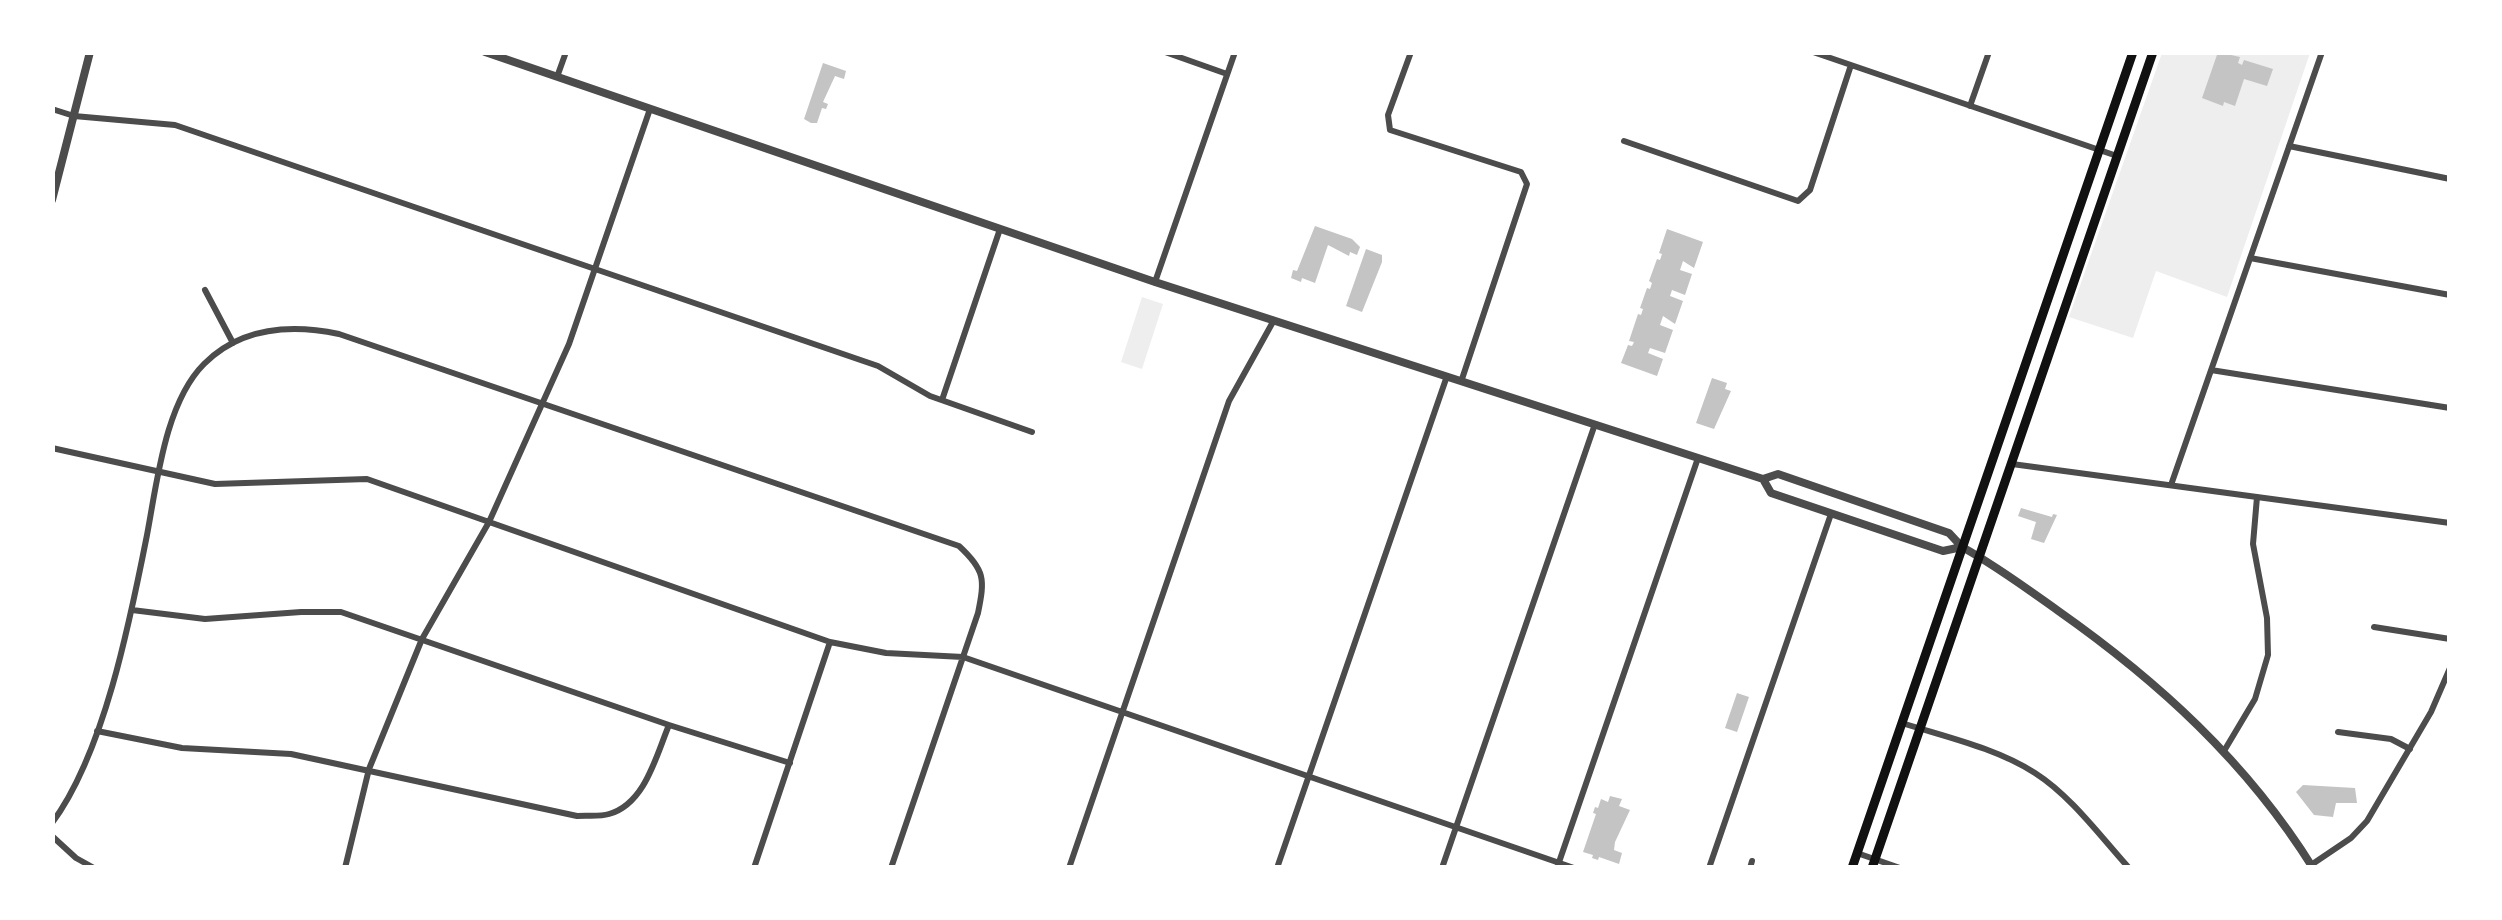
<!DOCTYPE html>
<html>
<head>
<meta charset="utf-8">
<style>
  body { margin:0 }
  #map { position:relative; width:2502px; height:920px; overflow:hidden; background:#fff; font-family:"Sofia Sans Condensed",sans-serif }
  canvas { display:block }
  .frame { position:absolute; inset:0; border:55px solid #fff; pointer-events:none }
</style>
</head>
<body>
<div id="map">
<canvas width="2502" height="920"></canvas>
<div class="frame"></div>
</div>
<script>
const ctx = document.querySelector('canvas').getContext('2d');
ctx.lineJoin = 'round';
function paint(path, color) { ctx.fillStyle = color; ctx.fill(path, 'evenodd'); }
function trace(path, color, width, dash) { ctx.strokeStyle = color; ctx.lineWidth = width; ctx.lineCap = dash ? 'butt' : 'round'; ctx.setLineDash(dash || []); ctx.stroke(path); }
const green = new Path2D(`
  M2162 53H2310L2227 297 2156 271 2133 338 2069 317Z
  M1142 297 1163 304 1142 369 1121 362Z`);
const building = new Path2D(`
  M2218 52 2240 57 2238 63 2242 65 2244 60 2273 69 2267 86 2244 79 2235 106 2224 102 2223 106 2202 98Z
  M823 63 846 71 844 79 835 76 823 102 828 104 826 109 822 108 817 123H811L804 119Z
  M1315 226 1352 239 1360 247 1357 255 1350 252 1349 256 1328 245 1315 283 1302 278 1301 282 1291 278 1293 270 1297 271Z
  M1667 229 1703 242 1694 268 1683 261 1680 270 1692 274 1685 295 1672 290 1670 296 1683 301 1675 324 1663 316 1660 325 1673 330 1665 353 1650 348 1648 353 1663 359 1657 376 1621 363 1628 345 1632 346 1634 342 1629 341 1638 314 1641 315 1643 309 1640 308 1647 288 1650 289 1652 283 1649 281 1657 259 1660 260 1662 254 1659 253Z
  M1366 249 1382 255V262L1362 312 1346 306Z
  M1712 378 1727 383 1725 389 1731 391 1714 429 1696 423Z
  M2021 508 2052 517 2053 514 2057 515 2044 543 2031 539 2036 522 2018 516Z
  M1737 693 1749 697 1737 732 1725 728Z
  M2303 785 2355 788 2357 803H2336L2333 817 2314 815 2296 792Z
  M1610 796 1622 799 1619 806 1630 810 1615 842 1614 850 1622 853 1619 864 1599 857 1598 860 1592 858 1593 855 1583 852 1596 814 1593 813 1595 807 1598 808 1601 799 1608 802Z`);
const minor = new Path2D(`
  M1165 52 1227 74
  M1411 52 1388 115 1390 130 1521 172 1527 184 1462 379
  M1813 52 2117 156
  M557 77 566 52
  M1970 106 1989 52
  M52 109 74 116 175 125 878 366 930 396 1032 432
  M1624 141 1798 201 1810 190 1851 65
  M2289 146 2450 179
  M2250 258 2450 295
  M1155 282 1235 52
  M205 290 233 343
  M2211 370 2450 408
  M942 400 1000 229
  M52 448 215 484 367 479 830 642 886 653 963 657 1574 868
  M2012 464 2450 523
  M2171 485 2322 52
  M132 610 205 619 301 612H341L669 725 790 763
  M2374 627 2450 639
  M1902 723C1946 737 1996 748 2035 773 2071 796 2100 836 2129 868
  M97 731 182 748 291 754 577 816C587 815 599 817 609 814 645 804 656 756 669 725
  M2338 732 2391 739 2410 749
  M2224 751 2255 699 2268 655 2267 618 2253 544 2257 497
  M52 823C104 753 130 621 147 535 157 483 165 403 204 364 241 327 291 324 339 334L959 546C985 570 985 579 978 613L891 868
  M52 836 76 858 94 868
  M1857 853 1900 868
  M2311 865 2351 838 2367 821 2431 712 2450 668
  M345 868 369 769 422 639 489 522 569 344 650 109
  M754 868 830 642
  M1069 868 1229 401 1274 320
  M1277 868 1447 376
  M1442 868 1595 424
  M1557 868 1698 458
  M1709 868 1831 514
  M1750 868 1752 861`);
const tertiary = new Path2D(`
  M485 52 1155 282 1763 479 1771 493 1943 551 1962 547
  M52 200 90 52
  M1763 479 1778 474 1949 533 1962 547C1995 565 2026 588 2057 610 2158 681 2247 762 2313 868`);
const primary = new Path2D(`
  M1852 868 2133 52
  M1872 868 2153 52`);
paint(green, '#eee');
paint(building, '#c4c4c4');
trace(minor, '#4c4c4c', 6);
trace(tertiary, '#4c4c4c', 8);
trace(primary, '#111', 9);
</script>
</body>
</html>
